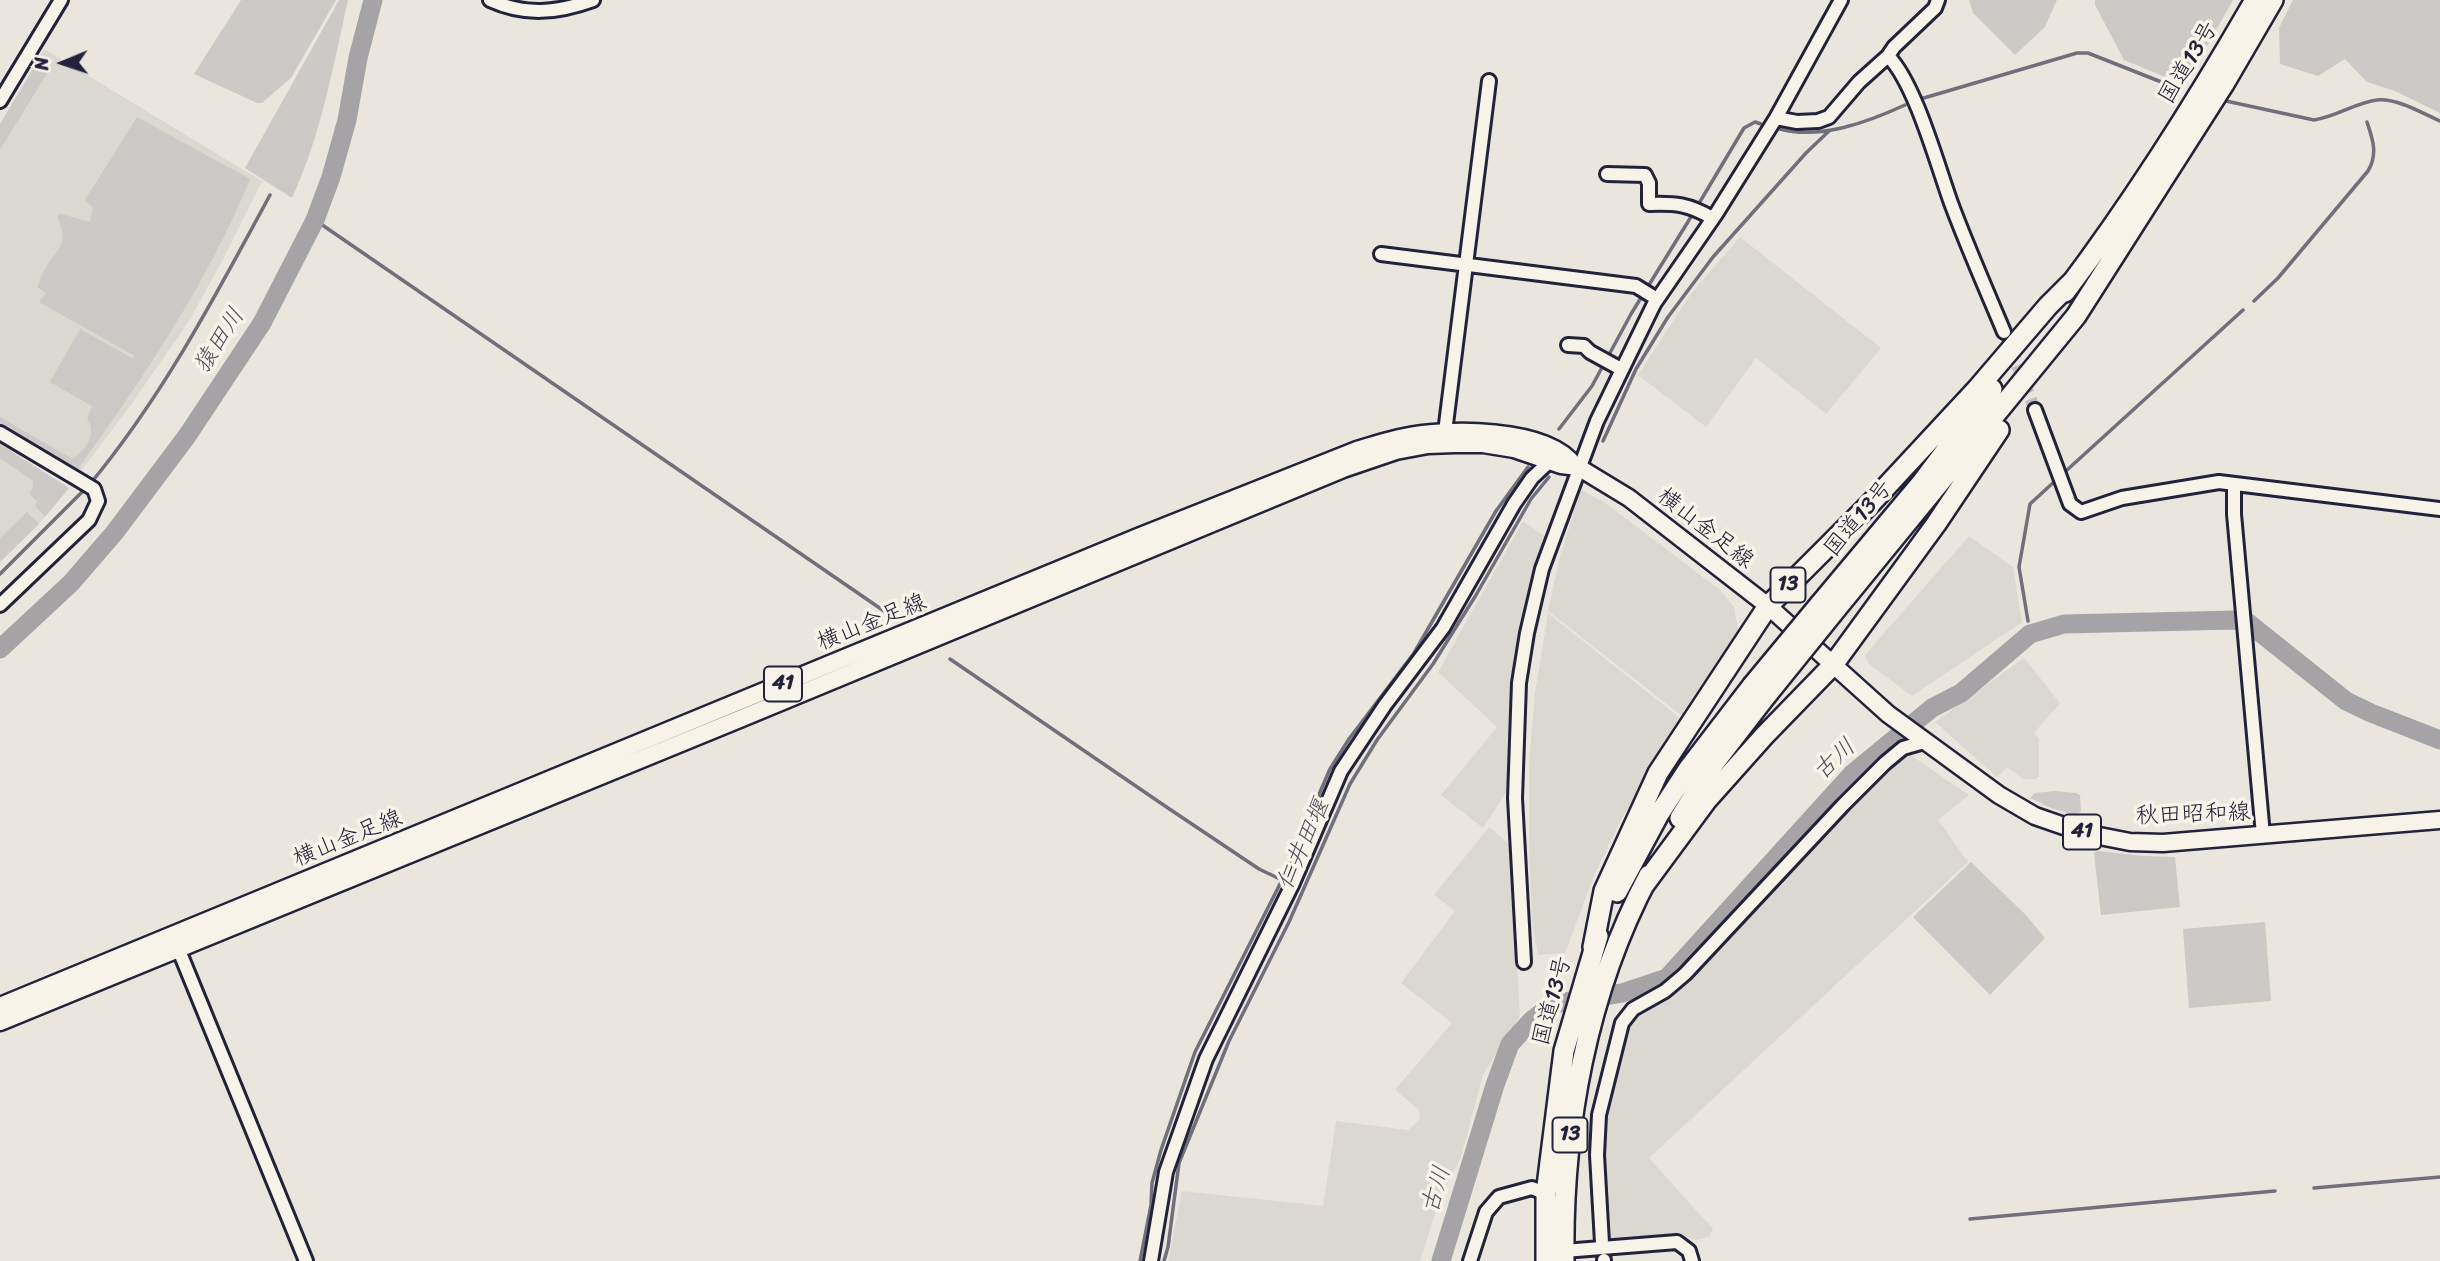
<!DOCTYPE html>
<html>
<head>
<meta charset="utf-8">
<style>
  body { margin:0 }
  #map { position:relative; width:2440px; height:1261px; overflow:hidden; background:#eae6de; font-family:Sriracha,sans-serif }
  canvas { display:block }
  .north { position:absolute; left:28px; top:28px; width:70px; height:70px; -webkit-text-stroke:5px #f7f3e8; paint-order:stroke; rotate:268deg; font-size:19px; font-weight:700; line-height:28px; text-align:center; color:#22223b }
  .north::after { content:''; display:block; margin:auto; width:24px; height:32px; background:#22223b; clip-path:polygon(50% 0,100% 100%,50% 72%,0 100%) }
</style>
</head>
<body>
<div id="map">
<canvas width="2440" height="1261"></canvas>
<div class="north">N</div>
</div>
<script>
const ctx = document.querySelector('canvas').getContext('2d');
ctx.lineJoin = 'round';
function paint(path, color) { ctx.fillStyle = color; ctx.fill(path, 'evenodd'); }
function trace(path, color, width, dash) { ctx.strokeStyle = color; ctx.lineWidth = width; ctx.lineCap = dash ? 'butt' : 'round'; ctx.setLineDash(dash || []); ctx.stroke(path); }
function drawText(font, color, halo, rows, align = 'center') {
  ctx.font = font + ' Sriracha,"Klee One",sans-serif'; ctx.lineWidth = 7; ctx.setLineDash([]); ctx.textBaseline = 'middle'; ctx.strokeStyle = halo; ctx.fillStyle = color; for (const [text, x, y, turn = 0] of rows) {
    ctx.save(); ctx.translate(x, y); ctx.rotate((+turn || 0) * Math.PI / 180); ctx.textAlign = isNaN(turn) ? turn : align; if (halo) ctx.strokeText(text, 0, 0); ctx.fillText(text, 0, 0); ctx.restore();
  }
}
const built = new Path2D(`
  M44 49 262 181 222 261 191 318 133 402 81 471 73 466 68 468 0 429V124Z
  M1740 237 1881 348 1826 414 1756 358 1706 427 1638 375 1690 295Z
  M0 449 69 488 39 524 0 562Z
  M1581 490 1604 502 1720 590 1734 607 1740 641 1682 716 1548 611 1560 556Z
  M1523 521 1547 538 1527 613 1512 783 1483 828 1441 795 1497 727 1438 672Z
  M1969 536 2013 567 2022 622 1912 696 1869 664 1865 655Z
  M1548 613 1680 718 1620 822 1596 871 1565 953 1538 955 1532 921 1529 842V763L1535 693Z
  M2024 658 2060 703 2034 733 2039 739V777L2035 779H2023L2007 767 1997 777 1935 722Z
  M1906 752 1969 795 1938 820 1968 862 1649 1158 1713 1229 1710 1236 1697 1240 1683 1237 1606 1244 1600 1154 1603 1113 1623 1024 1632 1014 1667 995 1865 787Z
  M1489 827 1510 845 1520 1016 1483 1075 1461 1157 1440 1198 1420 1261H1168L1182 1191 1323 1206 1336 1121 1408 1130 1420 1119 1419 1110 1395 1090 1452 1023 1401 983 1455 911 1434 895Z`);
const green = new Path2D(`
  M241 0H336L291 78 262 103H257L194 74Z
  M339 0H348C333 67 321 136 292 198L245 168Z
  M1969 0H2057L2045 27 2015 55 1973 13Z
  M2095 0H2233L2185 85 2124 60 2095 5Z
  M2293 0H2440V113L2395 91 2367 82 2345 59 2318 76 2280 64 2279 28Z
  M37 63 49 70 0 150V124Z
  M137 117 250 179C207 284 143 378 78 469L73 466 68 468 0 429V417L71 458C85 453 98 433 87 419L92 406 50 382 80 329 132 358 135 356 39 302 46 293 37 287C41 279 44 268 50 261 64 243 66 238 57 216L61 214 90 222 93 208 85 200Z
  M0 444 69 488 45 517 35 506 37 501 29 494 33 487V481L0 458Z
  M27 512 39 524 0 562V538Z
  M2055 791 2076 793 2080 795 2081 811 2076 816 2051 808 2030 798 2035 793Z
  M2098 851 2144 856 2175 857 2180 907 2101 915 2094 853Z
  M1971 862 2026 915 2045 938 1990 995 1913 917Z
  M2265 922 2271 1001 2189 1008 2183 929Z`);
const stream = new Path2D(`
  M1917 100 2077 53H2088L2174 87
  M2226 101 2314 120C2336 117 2357 102 2377 100 2397 98 2422 113 2440 121
  M1780 129C1820 140 1868 122 1905 105
  M1698 205 1744 128 1755 122 1761 124
  M315 220 884 611
  M2254 301 2278 278 2368 171C2378 154 2373 140 2367 122
  M1559 429 1592 386 1631 314 1694 212
  M1603 441 1636 369 1668 317 1713 257 1806 153 1829 131
  M2067 470 2243 310
  M90 484C163 396 216 295 270 195
  M0 574 85 489
  M2028 621 2019 567 2030 504 2055 481
  M2030 631V634
  M950 659 1165 806 1259 869 1282 880
  M2314 1188 2440 1177
  M1970 1219 2275 1191
  M1140 1261 1151 1205 1152 1183 1161 1150 1195 1052 1282 880 1330 769 1349 739 1414 653 1496 511 1528 467
  M1164 1261 1168 1247 1179 1163 1229 1041 1289 922 1350 784 1377 740 1433 664 1476 595 1531 499 1549 477`);
const river = new Path2D(`
  M0 649 71 583 115 532 187 436 262 323 315 220 331 177 347 120 358 58 373 0
  M1441 1261 1495 1085 1510 1044 1532 1020 1553 1004 1622 993 1667 978 1853 773 1932 708 1961 693 2030 634 2064 624 2235 620 2247 622 2346 701 2371 713 2440 740`);
const minorTunnel = new Path2D(`
  M2004 332 2035 410`);
const minor = new Path2D(`
  M490 0C525 16 557 13 593 0
  M1888 56 1894 47 1935 8 1938 0
  M0 101 61 0
  M1776 118 1797 122 1818 121 1829 117 1859 82 1888 56C1915 83 1937 164 1951 203 1967 246 1986 289 2004 332
  M1607 174 1645 175 1649 183V204C1675 203 1689 204 1712 218
  M1381 254 1636 286 1657 299
  M1568 345 1584 346 1590 352 1621 369
  M2035 410 2070 504 2081 512 2122 498 2219 482 2440 509
  M0 433 94 489 98 501 89 520 0 605
  M1444 440 1489 81
  M2234 484V514L2263 835
  M178 948 306 1261
  M1524 962 1515 798 1519 683 1527 633 1542 569 1597 421 1654 304 1716 214 1776 118 1841 0
  M1602 1243 1597 1155 1599 1115 1622 1023 1633 1009 1665 991 1685 974 1843 805 1885 763 1903 748 1924 742
  M1564 1251 1677 1242 1689 1251 1692 1261
  M1604 1260V1261
  M1151 1261 1166 1172 1206 1059 1293 883 1341 771 1385 705 1443 628 1514 504 1532 478 1551 460
  M1470 1261 1486 1212 1499 1197 1532 1188 1546 1194`);
const major = new Path2D(`
  M0 1006 1138 537 1357 450C1373 445 1388 440 1404 437 1446 428 1547 427 1574 465
  M0 1022 742 718 1343 469 1396 451 1428 445 1455 444H1483L1514 449 1561 465 1578 467 1629 498 1768 606 1888 714 1999 795 2035 816 2084 833 2130 842 2163 843 2440 820`);
const highway = new Path2D(`
  M2065 292C2135 199 2197 101 2255 0
  M1820 604 1923 481 1992 389
  M1833 613 2076 316 2224 84 2273 0
  M1680 818 1712 766 1766 696
  M1644 885 1706 801 1764 736 1833 665 1936 524 1999 430
  M1617 892 1659 814 1689 768 1752 686
  M1593 947 1604 891 1658 773 1768 606 1872 502 1977 389 2048 306 2072 282
  M1546 1261V1194L1564 1051 1598 936
  M1564 1261C1562 1129 1586 993 1649 875`);
const highwayBridge = new Path2D(`
  M1752 686 1820 604
  M1766 696 1833 613`);
const shields = [
  [1788,585,35],
  [783,684,38],
  [2082,832,38],
  [1570,1135,35]
];
const shieldNames = [
  ["13",1788,585],
  ["41",783,684],
  ["41",2082,832],
  ["13",1570,1135]
];
const streetNames = [
  ["国道13号",2189,63,-59],
  ["国道13号",1859,519,-50],
  ["横山金足線",1705,529,38],
  ["横山金足線",872,623,-22],
  ["秋田昭和線",2193,815,-2],
  ["横山金足線",348,839,-22],
  ["国道13号",1553,1001,-75]
];
const waterNames = [
  ["猿田川",220,341,-57],
  ["古川",1835,760,-43],
  ["仁井田堰",1304,845,-66],
  ["古川",1437,1190,-73]
];
paint(built, '#dbd8d2');
paint(green, '#cdc9c6');
trace(stream, '#716f7b', 3.5);
trace(river, '#a6a3a6', 19);
trace(minorTunnel, '#c2bfbd', 12, [12, 6]);
trace(minor, '#22223b', 18);
trace(major, '#22223b', 21);
trace(highway, '#22223b', 24);
trace(minor, '#f7f3e8', 12);
trace(major, '#f7f3e8', 16);
trace(highway, '#f7f3e8', 19);
trace(highwayBridge, '#22223b', 24, []);
trace(highwayBridge, '#f7f3e8', 19);
for (const [x, y, w] of shields) { const box = new Path2D(); box.roundRect(x - w / 2, y - 17.5, w, 35, 5); ctx.fillStyle = '#f7f3e8'; ctx.fill(box); trace(box, '#22223b', 2); }
drawText('bold 21px', '#22223b', null, shieldNames);
drawText('23px', '#22223b', '#f7f3e8', streetNames);
drawText('italic 24px', '#504f60', '#f7f3e8', waterNames);
</script>
</body>
</html>
